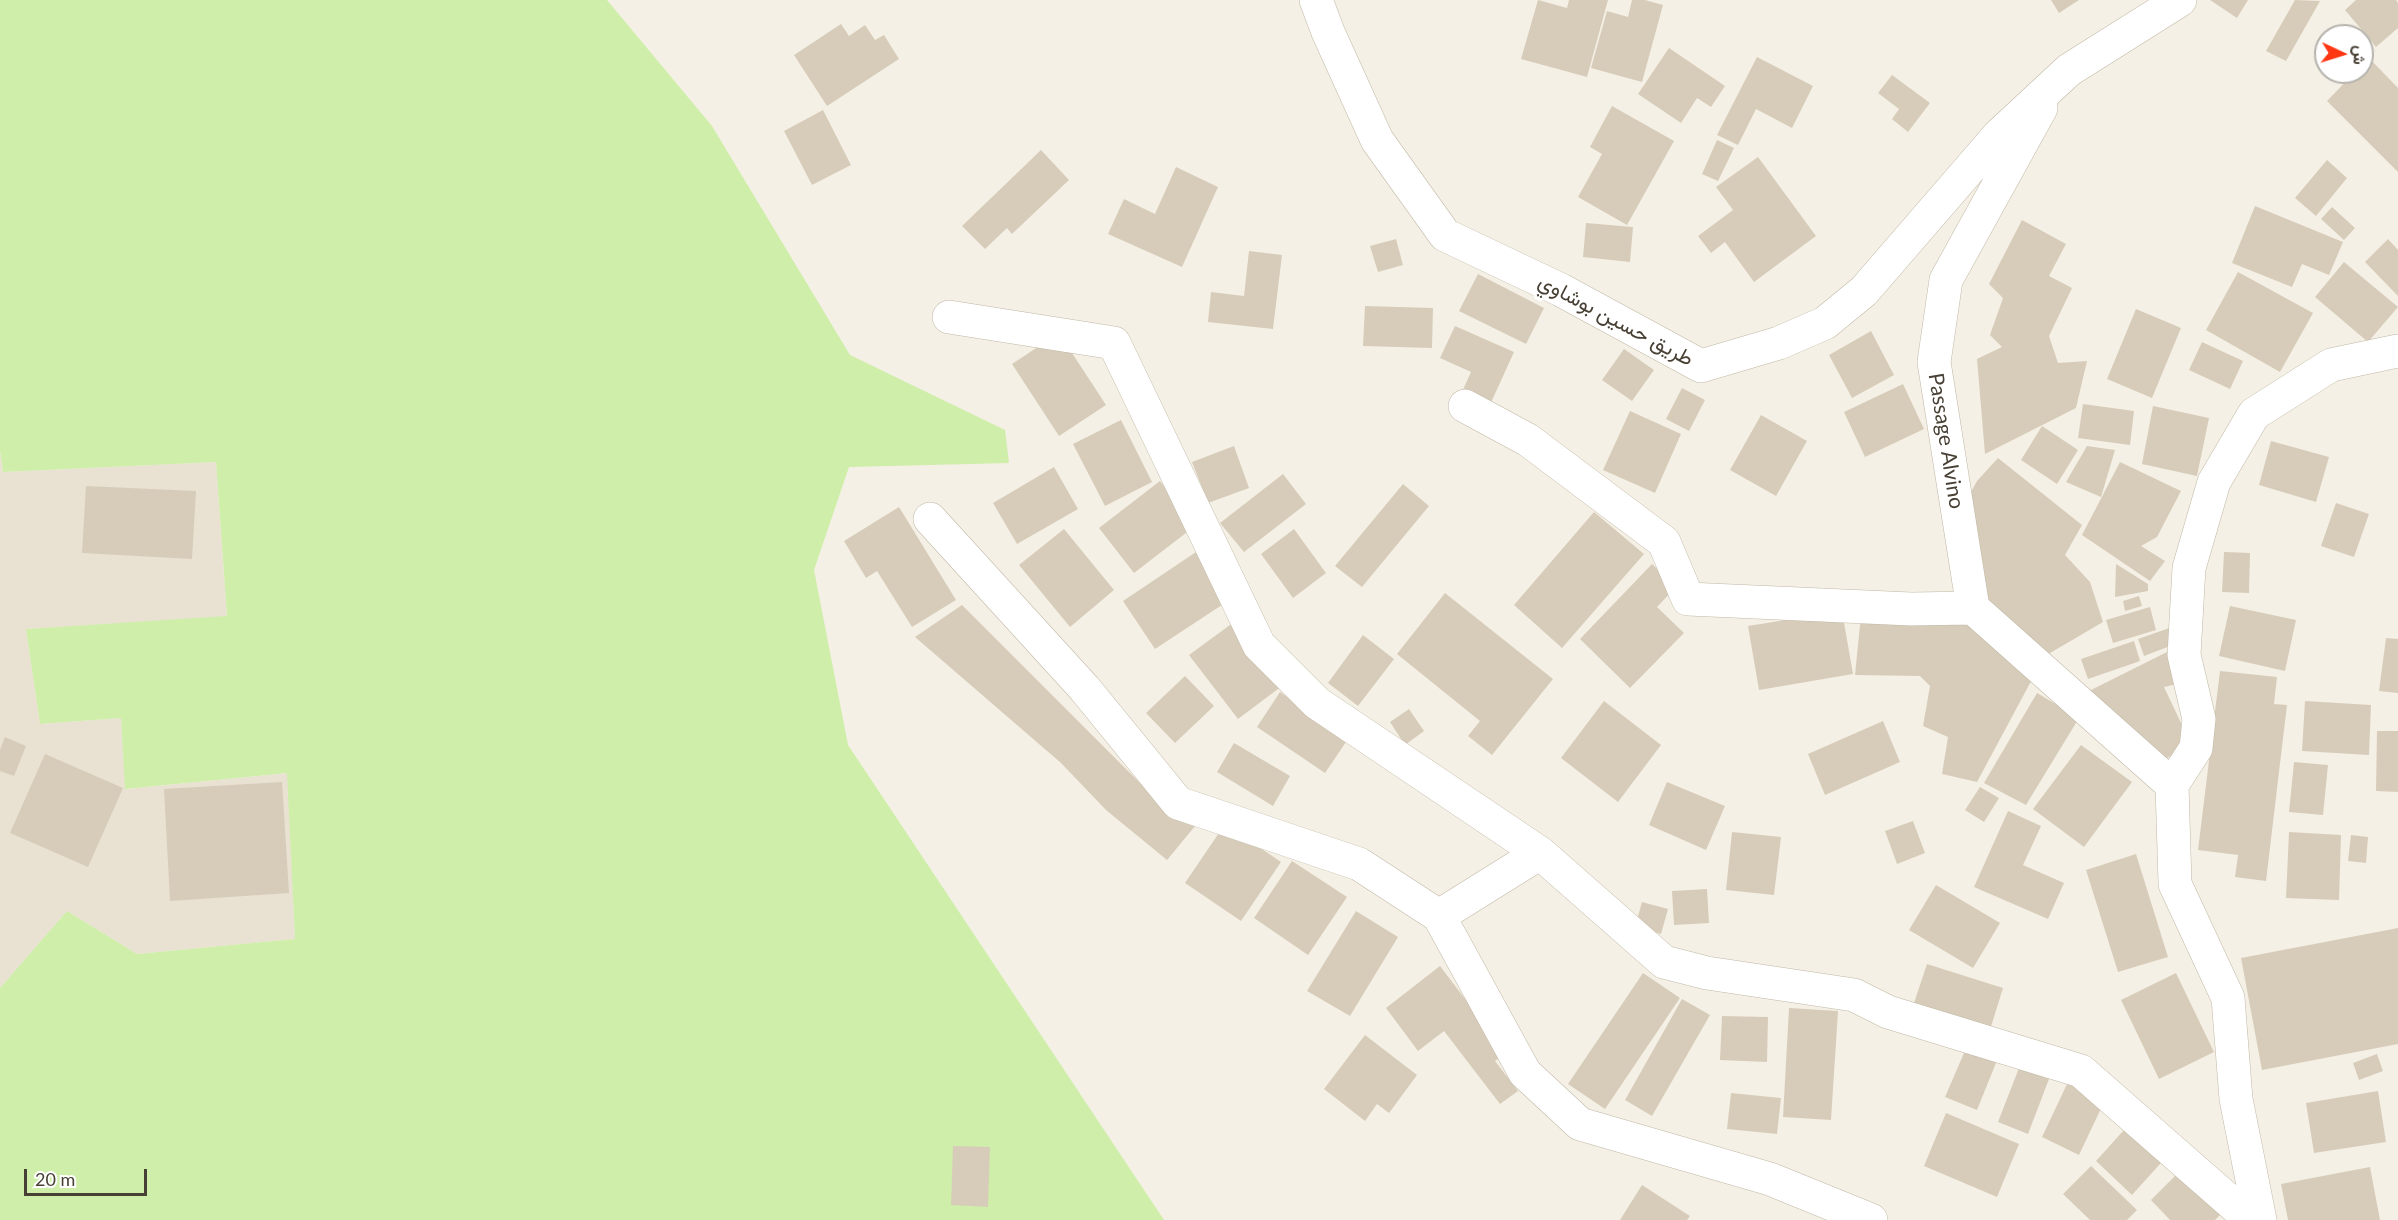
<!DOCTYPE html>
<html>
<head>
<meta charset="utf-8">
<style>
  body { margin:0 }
  #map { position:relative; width:2398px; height:1220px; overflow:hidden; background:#f5f0e5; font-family:Lato,Vazirmatn,sans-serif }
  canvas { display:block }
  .north { position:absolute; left:2314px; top:24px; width:60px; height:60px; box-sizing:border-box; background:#fff; border:2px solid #b6b3ae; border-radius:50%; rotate:94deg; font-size:16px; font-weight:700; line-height:24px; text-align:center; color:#484034 }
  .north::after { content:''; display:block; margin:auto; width:21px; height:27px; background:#ff3612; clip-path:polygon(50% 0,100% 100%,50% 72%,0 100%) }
  .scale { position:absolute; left:24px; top:1169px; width:123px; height:27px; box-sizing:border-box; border:3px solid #484034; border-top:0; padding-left:8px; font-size:18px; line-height:21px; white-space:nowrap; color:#484034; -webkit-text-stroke:4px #fff; paint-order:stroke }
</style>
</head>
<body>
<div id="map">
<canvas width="2398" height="1220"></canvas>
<div class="north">ش</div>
<div class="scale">20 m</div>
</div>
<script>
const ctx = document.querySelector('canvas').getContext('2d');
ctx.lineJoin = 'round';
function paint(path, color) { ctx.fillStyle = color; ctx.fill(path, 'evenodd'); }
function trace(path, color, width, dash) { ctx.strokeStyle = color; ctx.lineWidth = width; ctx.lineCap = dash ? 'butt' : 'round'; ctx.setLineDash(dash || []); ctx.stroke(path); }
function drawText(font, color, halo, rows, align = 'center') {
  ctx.font = font + ' Lato,Vazirmatn,sans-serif'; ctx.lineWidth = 6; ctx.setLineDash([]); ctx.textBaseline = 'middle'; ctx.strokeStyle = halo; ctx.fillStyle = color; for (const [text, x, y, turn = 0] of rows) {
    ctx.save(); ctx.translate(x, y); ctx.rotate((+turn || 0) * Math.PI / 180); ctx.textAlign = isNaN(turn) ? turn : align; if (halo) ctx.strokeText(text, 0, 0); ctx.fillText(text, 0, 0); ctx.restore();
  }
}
const residential = new Path2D(`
  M0 451 3 472 216 462 227 617 26 629 40 724 121 718 126 789 288 773 295 939 137 954 67 911 0 988Z`);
const green = new Path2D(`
  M0 0H607L712 126 850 355 1005 430 1009 463 849 467 814 570 848 745 1164 1220H0V988L67 911 137 954 295 939 287 773 125 789 121 718 40 724 26 629 227 616 216 462 3 472 0 451Z`);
const building = new Path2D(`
  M1538 0 1567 8 1569 0H1608L1587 77 1521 59Z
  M1632 0H1645L1663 5 1642 82 1591 68 1607 11 1628 17Z
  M2051 0H2079L2059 13Z
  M2210 0H2248L2237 18Z
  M2295 0 2320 1 2286 61 2266 51Z
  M2356 0H2396L2398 3V28L2376 47 2345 10Z
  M841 24 849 36 865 25 875 40 884 35 899 59 827 106 794 55Z
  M1669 48 1725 86 1711 107 1697 98 1681 123 1638 94Z
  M1757 57 1813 86 1792 128 1756 109 1738 145 1717 135Z
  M2369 58 2398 88V172L2327 101 2355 72H2362V65Z
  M1892 75 1930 103 1908 132 1892 119 1899 109 1878 93Z
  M1612 106 1674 141 1627 225 1578 197 1602 154 1590 147Z
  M823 110 851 165 812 185 784 131Z
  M1717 140 1734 148 1718 181 1702 174Z
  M1041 150 1069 180 1012 234 1007 228 985 249 962 226Z
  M1758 157 1816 236 1754 282 1725 242 1711 253 1698 236 1733 210 1716 187Z
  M2327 160 2347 178 2316 216 2295 198Z
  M1176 167 1218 187 1182 267 1108 234 1124 199 1155 214Z
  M2255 206 2343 242 2329 275 2302 264 2292 287 2232 263Z
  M2332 207 2355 228 2344 240 2321 219Z
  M2022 220 2066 244 2049 276 2072 288 2049 336 2058 363 2087 361 2076 408 1985 454 1977 359 2002 347 1990 335 2003 298 1989 284Z
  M1586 223 1633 227 1630 262 1583 257Z
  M1396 239 1403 265 1378 272 1370 246Z
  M2388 239 2398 250V296L2365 262Z
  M1249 251 1282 255 1273 329 1208 322 1211 292 1244 296Z
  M2344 262 2398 307 2368 342 2315 297Z
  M2238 272 2313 313 2280 372 2206 330Z
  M1478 274 1544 308 1526 344 1459 311Z
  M1365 306 1433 308 1432 348 1363 346Z
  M2136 309 2181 328 2152 398 2107 379Z
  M1455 326 1514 352 1489 407 1461 394 1471 372 1440 358Z
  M1871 331 1894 375 1852 398 1829 355Z
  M1059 333 1106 405 1059 436 1012 364Z
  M2202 342 2243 361 2230 389 2189 370Z
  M1624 349 1654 370 1632 401 1602 380Z
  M1903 384 1924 429 1865 457 1844 412Z
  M1682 388 1705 400 1689 431 1666 419Z
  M2083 404 2134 411 2130 445 2078 438Z
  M2153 406 2209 418 2197 476 2142 464Z
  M1630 411 1681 434 1655 493 1603 470Z
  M1761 415 1807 441 1776 496 1730 470Z
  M1121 420 1152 482 1105 506 1073 444Z
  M2042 426 2078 450 2057 484 2021 460Z
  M2271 441 2329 457 2316 502 2259 485Z
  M1234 446 1249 488 1208 503 1192 462Z
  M2087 446 2115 450 2101 497 2066 482Z
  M1998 458 2082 525 2065 555 2090 582 2103 622 2045 656 1979 600 1959 514 1977 481Z
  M2120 462 2181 491 2157 537 2141 546 2165 561 2150 581 2082 535Z
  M1054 467 1078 509 1017 544 993 503Z
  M1283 474 1306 504 1244 552 1220 523Z
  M1160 481 1195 526 1134 573 1099 528Z
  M1403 484 1429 506 1362 587 1335 566Z
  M86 486 196 491 192 559 82 553Z
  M2336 503 2369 514 2354 557 2321 546Z
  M899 507 956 600 912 627 877 571 866 578 844 541Z
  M1594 512 1644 554 1562 648 1514 605Z
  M1064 529 1114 590 1070 627 1019 565Z
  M1294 529 1326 573 1293 598 1261 554Z
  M1199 550 1231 599 1155 649 1123 601Z
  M2224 552 2250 553 2249 593 2222 592Z
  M1652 564 1676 587 1657 607 1684 633 1630 688 1580 639Z
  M2116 564 2148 584V591L2115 597Z
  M1445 593 1553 679 1492 755 1468 736 1480 721 1397 654Z
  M2139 596 2142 606 2125 611 2123 601Z
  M962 605 1145 788 1196 825 1167 860 1106 810 1061 763 915 637Z
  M2230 606 2296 620 2285 671 2219 656Z
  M2150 607 2156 630 2113 643 2106 620Z
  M1842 611 1853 674 1759 690 1748 626Z
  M1937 613 1974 625 2036 672 1977 782 1942 774 1948 737 1923 726 1930 686 1920 676 1855 675 1861 615Z
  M1234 622 1282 686 1238 719 1189 655Z
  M2178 625 2183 641 2144 656 2138 639Z
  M1363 635 1394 659 1358 706 1328 683Z
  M2386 638 2398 639V693L2379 691Z
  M2134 641 2140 661 2088 679 2081 659Z
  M2177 647 2186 682 2164 687 2191 744 2162 761 2085 693Z
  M2220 671 2277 677 2274 704 2287 705 2266 881 2235 877 2238 855 2198 850Z
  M1185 676 1214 706 1175 743 1146 713Z
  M1280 692 1348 739 1325 773 1257 727Z
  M2037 693 2079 718 2026 805 1984 783Z
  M1604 701 1661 745 1618 802 1561 758Z
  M2305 701 2371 705 2369 755 2302 751Z
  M1409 709 1424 731 1405 745 1390 722Z
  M1883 721 1900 762 1825 795 1808 754Z
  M2377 731H2398V792L2376 791Z
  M5 737 26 746 14 776 0 771V750Z
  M1234 743 1290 776 1273 806 1217 772Z
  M2081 745 2132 782 2084 847 2033 809Z
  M45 754 123 788 88 867 10 833Z
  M2294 762 2328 765 2323 815 2289 812Z
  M282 782 289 893 170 901 164 789Z
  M1667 782 1725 806 1706 850 1649 825Z
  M1980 787 1999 798 1984 822 1965 810Z
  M2008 811 2041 826 2023 865 2064 883 2048 919 1974 887Z
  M1913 821 1925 853 1897 864 1885 831Z
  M1225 824 1281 862 1241 921 1185 883Z
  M1732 832 1781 837 1774 895 1726 890Z
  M2289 832 2341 835 2339 900 2286 898Z
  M2351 835 2368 837 2366 863 2348 861Z
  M2136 854 2168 957 2118 972 2086 870Z
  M1292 861 1347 897 1308 955 1254 918Z
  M1936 885 2000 923 1973 968 1909 930Z
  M1707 889 1709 923 1674 925 1672 891Z
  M1642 902 1668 909 1661 934 1635 927Z
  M1356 911 1398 937 1350 1016 1307 991Z
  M2398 928V1044L2262 1070 2241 958Z
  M1927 964 2003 988 1989 1033 1912 1009Z
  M1440 966 1506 1053 1495 1061 1518 1091 1500 1104 1444 1031 1418 1051 1386 1008Z
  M1643 973 1680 998 1605 1109 1568 1084Z
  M2176 973 2214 1052 2159 1079 2121 1000Z
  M1682 999 1710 1015 1652 1116 1625 1100Z
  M1789 1008 1838 1011 1831 1120 1783 1117Z
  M1722 1016 1768 1017 1767 1062 1720 1060Z
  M1365 1035 1417 1075 1389 1113 1377 1104 1365 1121 1324 1089Z
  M1967 1046 1998 1058 1977 1110 1945 1097Z
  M2377 1054 2383 1071 2359 1080 2353 1063Z
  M2019 1068 2049 1079 2028 1134 1998 1122Z
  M2068 1082 2105 1100 2079 1155 2042 1137Z
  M2378 1091 2386 1142 2314 1153 2306 1103Z
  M1731 1093 1781 1098 1777 1134 1727 1129Z
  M1946 1113 2019 1144 1997 1197 1924 1166Z
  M2133 1120 2169 1154 2132 1195 2096 1161Z
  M953 1146 990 1147 988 1207 951 1205Z
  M2091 1166 2137 1210 2127 1220H2090L2063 1194Z
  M2370 1167 2380 1220H2288L2281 1184Z
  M2183 1168 2224 1211 2215 1220H2170L2151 1200Z
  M1642 1185 1690 1216 1687 1220H1620Z`);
const minor = new Path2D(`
  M1316 0 1328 32 1377 140 1445 235 1561 290 1701 366 1779 343 1825 323 1864 291 1998 136 2069 70 2180 0
  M949 317 1114 343 1259 645 1317 703 1540 853 1664 962 1707 973 1854 995 1888 1012 2081 1071 2251 1220
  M1465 406 1528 440 1664 542 1688 599 1911 609 1973 608 2172 785 2175 884 2228 998 2236 1099 2260 1220
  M930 519 1085 689 1178 803 1359 864 1439 916 1525 1073 1580 1124 1770 1179 1871 1220
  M1973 608 1934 362 1946 280 2041 108
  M2172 785 2196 748 2199 719 2184 655 2189 568 2214 482 2254 414 2331 365 2398 351
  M1439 916 1540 853`);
const streetNames = [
  ["طريق حسين بوشاوي",1616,320,28],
  ["Passage Alvino",1946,441,81]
];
paint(residential, '#e9e2d2');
paint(green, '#ceeea9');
paint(building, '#d7ccb9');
trace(minor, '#c1b8a6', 34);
trace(minor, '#fff', 33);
drawText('21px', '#484034', '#fff', streetNames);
</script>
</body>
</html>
